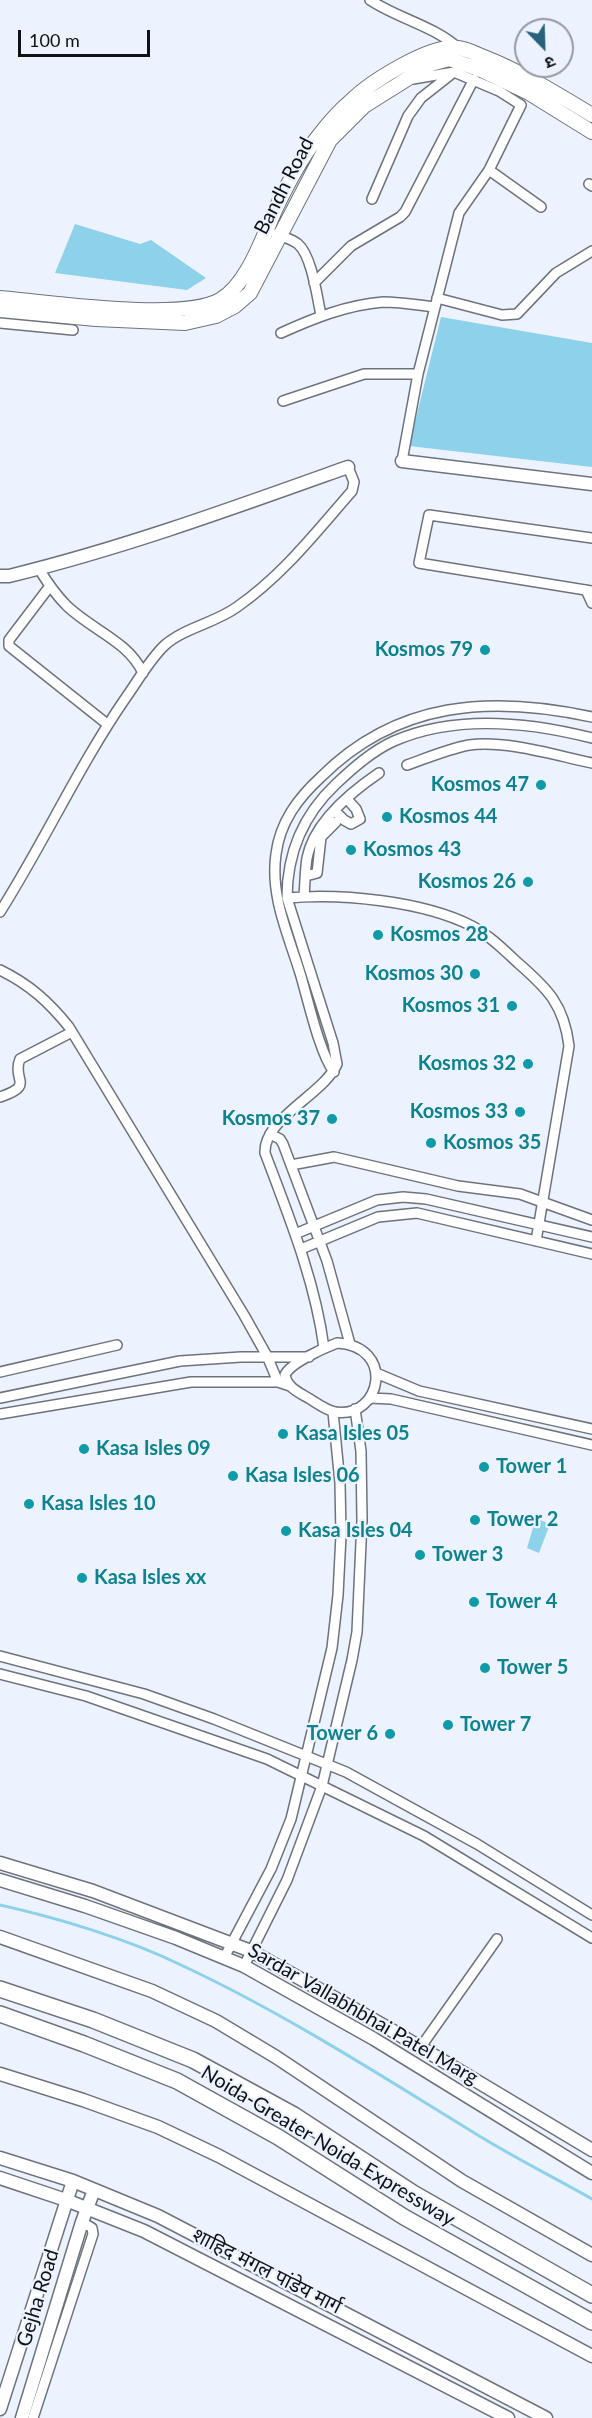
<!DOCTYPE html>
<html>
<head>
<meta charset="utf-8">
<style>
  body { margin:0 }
  #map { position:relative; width:592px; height:2418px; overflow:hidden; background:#ecf3fe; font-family:Lato,"Noto Sans Devanagari",sans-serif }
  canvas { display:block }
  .north { position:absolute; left:514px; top:18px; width:60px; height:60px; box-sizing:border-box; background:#ecf3fe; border:2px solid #9499a1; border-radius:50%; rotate:157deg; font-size:16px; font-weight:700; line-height:24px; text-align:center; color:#0f1215 }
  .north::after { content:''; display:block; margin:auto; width:21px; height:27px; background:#28617b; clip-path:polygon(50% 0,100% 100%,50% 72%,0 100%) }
  .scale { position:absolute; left:18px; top:30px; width:132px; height:27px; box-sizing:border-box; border:3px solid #0f1215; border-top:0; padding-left:8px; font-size:18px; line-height:21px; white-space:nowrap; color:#0f1215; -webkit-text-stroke:4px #ecf3fe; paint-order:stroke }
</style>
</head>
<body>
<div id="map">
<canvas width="592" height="2418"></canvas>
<div class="north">उ</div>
<div class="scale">100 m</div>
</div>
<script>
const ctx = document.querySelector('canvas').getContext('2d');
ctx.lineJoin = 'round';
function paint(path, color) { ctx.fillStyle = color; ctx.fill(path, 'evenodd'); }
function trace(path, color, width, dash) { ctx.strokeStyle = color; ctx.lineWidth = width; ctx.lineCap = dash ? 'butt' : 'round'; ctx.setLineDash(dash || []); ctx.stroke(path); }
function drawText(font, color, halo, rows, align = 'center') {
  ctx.font = font + ' Lato,"Noto Sans Devanagari",sans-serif'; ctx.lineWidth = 4.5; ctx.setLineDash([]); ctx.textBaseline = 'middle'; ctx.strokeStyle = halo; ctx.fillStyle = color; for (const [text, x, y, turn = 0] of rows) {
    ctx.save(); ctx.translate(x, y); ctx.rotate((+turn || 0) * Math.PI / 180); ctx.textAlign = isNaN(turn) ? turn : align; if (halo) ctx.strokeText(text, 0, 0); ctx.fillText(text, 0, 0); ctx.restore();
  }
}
const water = new Path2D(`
  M75 224 140 244 151 240 206 278 187 290 55 273Z
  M441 317 592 343V467L409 446Z
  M538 1519 550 1524 539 1553 527 1548 535 1521Z`);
const stream = new Path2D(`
  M0 1905C58 1918 128 1939 181 1965 286 2014 383 2077 481 2137 517 2159 555 2178 592 2199`);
const minor = new Path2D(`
  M370 0C397 18 436 27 458 48
  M489 170 541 207
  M589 184 592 186
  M372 199 408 116 421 98 454 72
  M276 234C283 237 292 239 298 244 312 256 317 297 321 315
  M314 283 351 246 400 217 405 212 474 79
  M437 298 502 315 517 314 556 273 592 251
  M0 323 73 330
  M281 333C314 318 347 305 383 302 400 302 418 305 435 307
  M283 401 364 374H418
  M402 461 418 374 459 213 489 170 521 105 499 91 454 72 413 79
  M592 538 429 515 419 563 592 591
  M39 569C47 582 56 595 67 606 92 630 128 641 143 673
  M50 586 9 640V646L107 724
  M586 590 592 603
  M407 765C427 758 448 749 469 745 506 740 554 755 592 763
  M335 811 344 820 351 824 360 819 356 809 347 799
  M306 876 317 873 321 837 336 822
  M304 896C305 884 305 871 307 858 314 823 351 792 379 773
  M287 898C341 893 423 901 472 926 489 935 504 950 518 963 548 989 564 1005 569 1046L536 1241
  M0 912C45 841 79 765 127 696 139 679 150 659 165 645 184 628 215 623 237 607 283 575 316 532 352 491L354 482 348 467
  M0 970C29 984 49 1002 69 1027L244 1315 267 1356 278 1382
  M334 1072C319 1052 308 999 300 973 288 934 270 896 276 854 280 822 298 798 321 777 397 701 491 695 592 717
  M0 1097C36 1085 11 1080 20 1059L72 1032
  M270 1134 280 1139 283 1144 327 1261 350 1344
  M291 1165 334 1157 458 1186 520 1194 592 1220
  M295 1234 377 1200 403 1197 426 1199 592 1237
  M301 1249 378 1217 417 1213 592 1254
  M337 1343C396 1346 382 1419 335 1412 326 1410 318 1404 310 1399 300 1393 287 1388 285 1375 290 1363 324 1348 337 1343Z
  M324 1348C315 1280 289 1217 265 1153 263 1119 324 1094 337 1064L333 1043 287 898C287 854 303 815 336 784 353 768 372 751 394 741 456 714 529 722 592 738
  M0 1372 117 1345
  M376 1373 419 1391 592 1429
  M0 1398 180 1361 241 1357H309
  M370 1398 391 1399 592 1445
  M0 1414 191 1382H278L290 1386
  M0 1656 144 1694 214 1719 346 1772 477 1844 592 1915
  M0 1674 86 1696 267 1759 424 1836 592 1938
  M224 1958 271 1869 291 1819 332 1648 338 1595 341 1535 340 1483 333 1412
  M244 1966 287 1880 322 1786 352 1660 357 1632 362 1520 361 1451 355 1409
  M420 2048 497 1939
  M33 2418 93 2234 92 2228 82 2222`);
const tertiary = new Path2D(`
  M402 461 592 484
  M0 576H9C124 548 236 507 348 467
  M0 1863 93 1891 251 1951 388 2028 592 2150
  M0 1880 85 1906 176 1938 244 1966 374 2039 592 2173
  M0 1937 152 1991 216 2021 276 2057 462 2181 592 2255
  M0 2074 83 2100 158 2127 219 2156 592 2356
  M0 2158 73 2181 158 2216 546 2418
  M0 2178 66 2200 144 2231 508 2418
  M0 2409 73 2181
  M22 2418 82 2222 94 2190`);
const secondary = new Path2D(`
  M0 298C49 302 181 322 220 300 248 284 263 236 276 208 287 185 301 158 317 138 327 125 339 111 351 101 370 82 432 43 458 48 467 49 476 54 484 57 522 72 557 94 592 115
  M0 310 96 319 185 323 216 316 235 306 250 293 330 140 364 106 431 64 449 59 481 70 529 93 592 132`);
const trunk = new Path2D(`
  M0 1989 93 2020 193 2060 294 2115 413 2193 592 2295
  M0 2014 84 2044 177 2081 278 2137 404 2217 592 2322`);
const markers = [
  [485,650,6,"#0f9aa8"],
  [541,785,6,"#0f9aa8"],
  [387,817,6,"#0f9aa8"],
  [351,850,6,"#0f9aa8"],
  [528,882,6,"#0f9aa8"],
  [378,935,6,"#0f9aa8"],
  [475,974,6,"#0f9aa8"],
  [512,1006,6,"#0f9aa8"],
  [528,1064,6,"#0f9aa8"],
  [520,1112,6,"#0f9aa8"],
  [332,1119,6,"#0f9aa8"],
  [431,1143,6,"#0f9aa8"],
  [283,1434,6,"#0f9aa8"],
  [84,1449,6,"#0f9aa8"],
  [484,1467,6,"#0f9aa8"],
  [233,1476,6,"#0f9aa8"],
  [29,1504,6,"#0f9aa8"],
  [475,1520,6,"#0f9aa8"],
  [286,1531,6,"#0f9aa8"],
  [420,1555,6,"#0f9aa8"],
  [82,1578,6,"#0f9aa8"],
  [474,1602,6,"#0f9aa8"],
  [485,1668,6,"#0f9aa8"],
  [448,1725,6,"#0f9aa8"],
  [390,1734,6,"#0f9aa8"]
];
const streetNames = [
  ["Bandh Road",284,186,-63],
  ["Sardar Vallabhbhai Patel Marg",363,2014,30],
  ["Noida-Greater Noida Expressway",328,2146,31],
  ["शाहिद मंगल पांडेय मार्ग",267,2271,27],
  ["Gejha Road",38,2298,-73]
];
const cultureNames = [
  ["Kosmos 79",473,650,"right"],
  ["Kosmos 47",529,785,"right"],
  ["Kosmos 44",399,817],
  ["Kosmos 43",363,850],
  ["Kosmos 26",516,882,"right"],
  ["Kosmos 28",390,935],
  ["Kosmos 30",463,974,"right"],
  ["Kosmos 31",500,1006,"right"],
  ["Kosmos 32",516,1064,"right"],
  ["Kosmos 33",508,1112,"right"],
  ["Kosmos 37",320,1119,"right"],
  ["Kosmos 35",443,1143],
  ["Kasa Isles 05",295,1434],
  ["Kasa Isles 09",96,1449],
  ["Tower 1",496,1467],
  ["Kasa Isles 06",245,1476],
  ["Kasa Isles 10",41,1504],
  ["Tower 2",487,1520],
  ["Kasa Isles 04",298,1531],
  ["Tower 3",432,1555],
  ["Kasa Isles xx",94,1578],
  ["Tower 4",486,1602],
  ["Tower 5",497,1668],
  ["Tower 7",460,1725],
  ["Tower 6",378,1734,"right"]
];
paint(water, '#8dd1ea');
trace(stream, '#8dd1ea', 3);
trace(minor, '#6d737c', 12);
trace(tertiary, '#6d737c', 15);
trace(secondary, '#6d737c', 16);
trace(trunk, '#6d737c', 18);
trace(minor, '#fff', 9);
trace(tertiary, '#fff', 12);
trace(secondary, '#fff', 14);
trace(trunk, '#fff', 15);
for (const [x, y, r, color] of markers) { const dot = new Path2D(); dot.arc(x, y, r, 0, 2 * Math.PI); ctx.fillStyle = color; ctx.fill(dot); trace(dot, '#ecf3fe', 2); }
drawText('20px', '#0f1215', '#ecf3fe', streetNames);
drawText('bold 20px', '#0d838f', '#ecf3fe', cultureNames, 'left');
</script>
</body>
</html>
